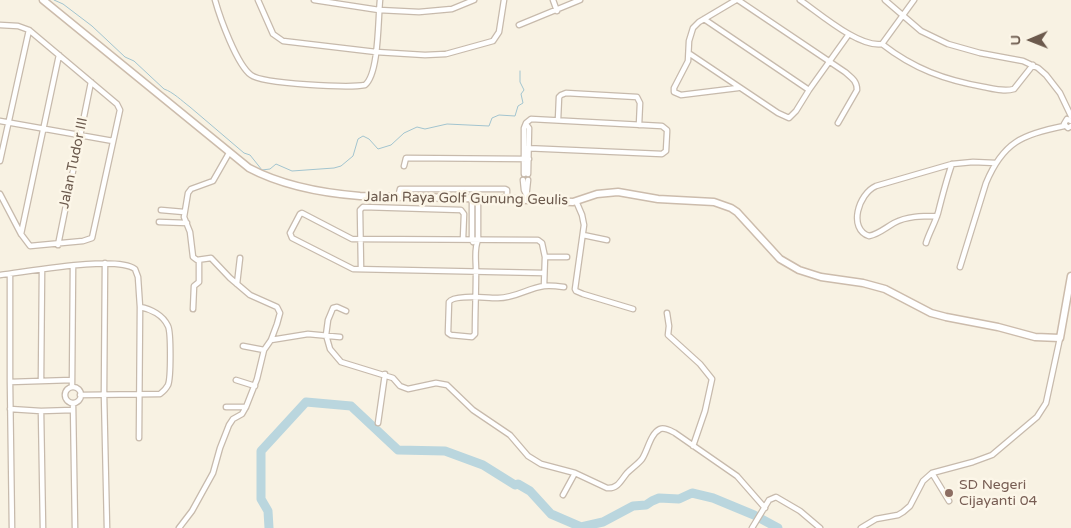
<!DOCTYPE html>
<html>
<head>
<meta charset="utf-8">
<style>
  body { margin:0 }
  #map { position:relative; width:1071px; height:528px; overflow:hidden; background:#f8f2e3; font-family:"Varela Round",sans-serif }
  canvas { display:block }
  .north { position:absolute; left:1006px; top:15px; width:50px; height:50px; -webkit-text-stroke:4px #fcf6e8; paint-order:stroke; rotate:269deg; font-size:14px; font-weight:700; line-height:20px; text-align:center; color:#6c5a4d }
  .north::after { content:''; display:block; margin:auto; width:18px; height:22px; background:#6c5a4d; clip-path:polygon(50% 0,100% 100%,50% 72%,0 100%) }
</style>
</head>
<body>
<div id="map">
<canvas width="1071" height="528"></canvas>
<div class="north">U</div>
</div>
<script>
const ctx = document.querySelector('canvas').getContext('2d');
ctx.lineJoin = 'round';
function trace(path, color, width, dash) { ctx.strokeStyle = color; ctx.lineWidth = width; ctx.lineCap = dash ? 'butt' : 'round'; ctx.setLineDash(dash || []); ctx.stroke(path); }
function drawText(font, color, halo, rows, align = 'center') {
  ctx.font = font + ' "Varela Round",sans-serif'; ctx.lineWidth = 5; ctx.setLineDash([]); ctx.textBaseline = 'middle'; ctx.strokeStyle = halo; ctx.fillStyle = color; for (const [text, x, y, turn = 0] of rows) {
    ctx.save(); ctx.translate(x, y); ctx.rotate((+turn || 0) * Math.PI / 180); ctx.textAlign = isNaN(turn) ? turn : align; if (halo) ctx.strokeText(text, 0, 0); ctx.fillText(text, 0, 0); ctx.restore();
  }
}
const stream = new Path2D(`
  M54 0 63 4 92 26 125 57 134 61 164 89C173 92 182 101 190 107L244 153 250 155 262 170 270 169 276 164 292 171 334 168 341 166 353 156 358 139 363 136 369 139 378 149 391 145 404 133 417 127 425 129 447 124 489 126 492 118 499 115 515 116 518 106 523 103 521 94 524 90 520 82V71`);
const river = new Path2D(`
  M269 528 268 511 261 499V451L306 402 351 406 398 450 445 451 483 465 515 485 518 484 530 491 551 514 581 527 603 522 633 506 646 505 652 501 659 498 679 499 692 493 713 498 754 515 778 528`);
const minor = new Path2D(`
  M215 0C220 18 237 65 251 75 263 84 349 88 365 85 379 74 378 19 380 0
  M258 0 273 34 283 41 376 52 425 55 446 54 493 41 499 32 504 0
  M314 0 379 10 419 12 452 9 474 0
  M553 0 557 11
  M736 0 699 22 693 28 689 41 688 61 674 88V92L681 95 738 88
  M738 0 845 72C852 78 857 81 857 90L838 123
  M800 0C819 13 859 48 882 44L914 0
  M885 0 921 31 948 44 980 53 1023 61 1038 68 1046 75 1060 93 1071 116
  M704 19 809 90
  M0 25 18 26 29 30 117 104 120 110 92 238 83 241 30 246 21 234 0 194
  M519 25 580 0
  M882 44C914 69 945 80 984 87 994 89 1005 92 1014 89L1033 65
  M690 54 778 113 789 118 796 111 809 90 849 34
  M558 120 559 97 561 95 566 93 637 97 640 103 639 125
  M0 121 113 141
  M1071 121 1067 119 1064 124 1068 128 1071 126
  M526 124 529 128 528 174
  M0 161 29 30
  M404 166 406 158 529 159
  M524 174V128L526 123 531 119 662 126 667 130V132L666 151 662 154 524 148
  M523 180 524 190 526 194
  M398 198 400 189H505L507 190V199
  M472 198V240L473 242
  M478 198V240C474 249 476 260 476 270 476 292 475 313 475 334L472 337 451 335 448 333 449 302C454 294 488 298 498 298 516 298 528 288 544 286 550 285 557 286 564 287
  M526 199 528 180
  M576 201 582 215 584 225 575 289 576 291 583 294 633 309
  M161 210 184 212
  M937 216C922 216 907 216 894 223 885 228 879 234 869 236 848 229 858 194 876 186L952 164 973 162 996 163
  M159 222 187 223
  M21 234 59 55
  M583 235 607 240
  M926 243C929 233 935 223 938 213 942 197 946 181 952 164
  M58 245 91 82
  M545 257H567
  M105 263 104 394 107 528
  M960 267 986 183C1003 142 1023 134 1064 126
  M361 269 360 210 363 207 461 210 464 214 463 239
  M10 274V382L12 528
  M0 275C27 272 115 255 135 269L138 277 140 307 139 438
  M237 284 240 258
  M544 286 545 257 542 243 538 240 352 239 302 213 300 214 290 233 292 238 353 269 544 273
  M193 309 194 286 199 282V260
  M346 311 337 307 333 308 328 320 326 335 330 349 341 362 393 378 400 386 408 389 436 383 447 385 473 410 510 435 528 456 541 464 575 473 607 488C618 489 621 480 627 473 632 468 638 464 642 459 648 450 650 434 660 429 665 427 671 431 675 433L737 476 765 508
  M667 313 669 326 668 335 700 364 712 379 705 411 693 446
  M271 340 308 334 340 337
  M243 346 264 350
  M236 380 255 386
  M41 381 42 270
  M10 382 72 380
  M72 387 73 266
  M65 395a8 8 0 1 1 16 0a8 8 0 1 1-16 0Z
  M80 395 160 394C164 391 166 389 168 385 171 378 171 332 168 326 163 315 151 309 140 307
  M73 403 75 528
  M226 407H246
  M10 409 41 411 73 410
  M41 411 43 528
  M378 423 385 374
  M932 473 949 501
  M563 495 575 473
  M179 528 192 511 213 473 220 448 229 425 233 419 242 414 246 407 257 379 264 350 271 340 277 324 280 313 277 307 250 295 230 278 211 258 197 260 193 257 190 232 184 217 188 193 191 189 213 181 229 153
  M752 528 769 500 776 497 800 511 820 528
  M861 528 876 519 898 515 903 512 910 506 923 481 932 473 973 462 992 455 1037 417 1046 403 1060 338`);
const secondary = new Path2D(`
  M43 0 249 168C283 186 322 193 360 196L507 199 573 202 597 194 618 192 658 199 714 202 731 208 737 212 780 259 799 270 821 277 863 283 885 289 931 313 946 317 998 327 1035 337 1060 338 1071 276`);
const markers = [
  [949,493,5,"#8d6e63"]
];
const streetNames = [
  ["Jalan Tudor III",74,163,-78],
  ["Jalan Raya Golf Gunung Geulis",466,199,1]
];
const educationNames = [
  ["SD Negeri",959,485],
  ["Cijayanti 04",959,501]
];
trace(stream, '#a2c4cf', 1);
trace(river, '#bad6de', 9);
trace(minor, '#c7baac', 7);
trace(secondary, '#ccbcac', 9);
trace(minor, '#fff', 4.5);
trace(secondary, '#fff', 6);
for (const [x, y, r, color] of markers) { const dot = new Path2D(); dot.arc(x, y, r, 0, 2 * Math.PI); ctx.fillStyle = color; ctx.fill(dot); trace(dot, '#fcf6e8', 2); }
drawText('14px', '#6c5a4d', '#fcf6e8', streetNames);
drawText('14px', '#785e54', '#fcf6e8', educationNames, 'left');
</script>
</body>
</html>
